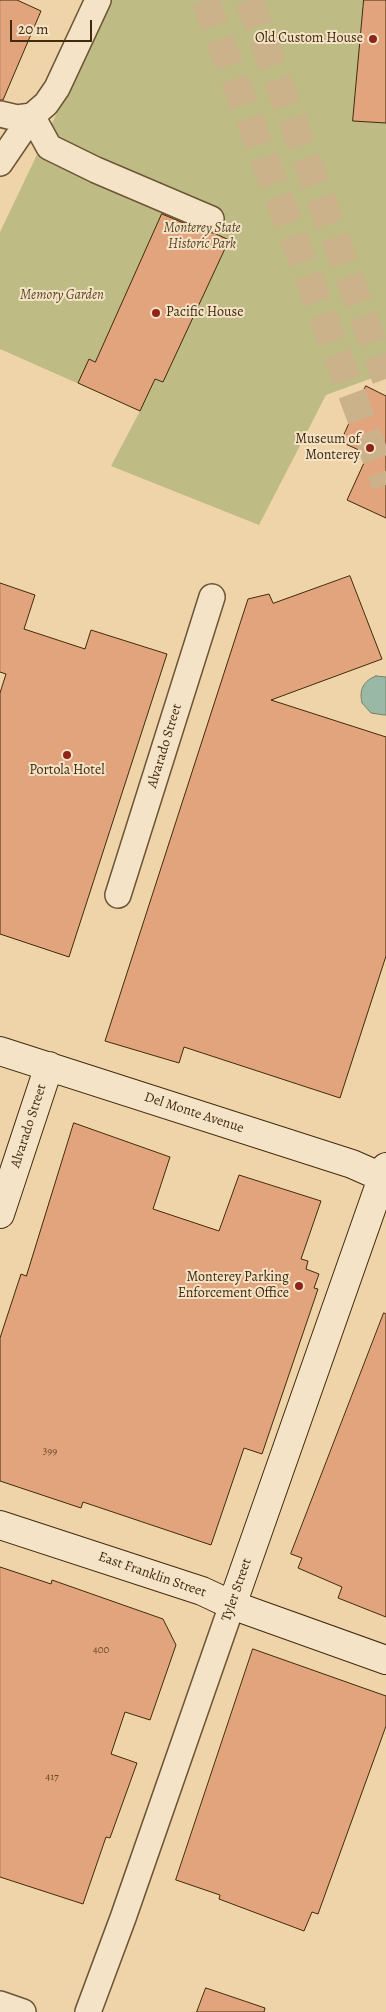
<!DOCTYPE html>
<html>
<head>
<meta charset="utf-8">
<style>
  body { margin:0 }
  #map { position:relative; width:386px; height:2012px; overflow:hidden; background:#efd4aa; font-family:Alegreya,serif }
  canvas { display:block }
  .scale { position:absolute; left:10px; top:20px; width:82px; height:22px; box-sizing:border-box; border:2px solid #412b0c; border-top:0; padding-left:6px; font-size:15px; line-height:18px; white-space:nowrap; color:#412b0c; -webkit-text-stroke:4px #f5e3c8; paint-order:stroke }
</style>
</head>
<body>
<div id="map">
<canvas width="386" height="2012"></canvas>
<div class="scale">20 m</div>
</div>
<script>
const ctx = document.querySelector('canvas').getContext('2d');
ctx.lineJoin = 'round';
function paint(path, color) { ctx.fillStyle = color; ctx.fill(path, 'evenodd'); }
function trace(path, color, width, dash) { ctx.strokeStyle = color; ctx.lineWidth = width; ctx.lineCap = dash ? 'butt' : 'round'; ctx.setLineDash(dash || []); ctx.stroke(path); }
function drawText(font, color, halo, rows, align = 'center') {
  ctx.font = font + ' Alegreya,serif'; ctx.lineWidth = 4; ctx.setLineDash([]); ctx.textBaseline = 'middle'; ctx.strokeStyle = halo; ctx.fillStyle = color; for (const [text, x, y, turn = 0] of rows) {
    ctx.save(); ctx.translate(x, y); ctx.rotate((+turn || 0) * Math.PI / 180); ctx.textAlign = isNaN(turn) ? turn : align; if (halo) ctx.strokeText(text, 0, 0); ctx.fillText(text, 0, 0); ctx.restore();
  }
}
const green = new Path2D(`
  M111 0H386V373L326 395 259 525 111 466 140 411 0 349V232Z`);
const water = new Path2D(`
  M376 676 386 677V715H384L371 713 362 703C359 690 363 681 376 676Z`);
const building = new Path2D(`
  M0 0H17L41 11 3 100H0Z
  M364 0H386V123L353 121Z
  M162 214 205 232 214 233 229 240 163 382 155 379 140 411 78 383 89 359 95 362Z
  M366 386 386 396V518L347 500 368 454 341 442Z
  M350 576 382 659 271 700 386 737V956L340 1098 184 1047 179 1063 105 1041 248 599 269 594 273 603Z
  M0 583 35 595 24 629 85 649 91 630 167 654 69 957 0 934V693L6 674 0 672Z
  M74 1123 170 1157 153 1209 219 1231 239 1175 321 1201 301 1259 308 1261 306 1269 319 1274 314 1288 318 1289 262 1454 244 1448 211 1545 83 1502 81 1508 0 1481V1338L21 1274 26 1276Z
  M384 1313 386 1314V1617L338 1598 342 1587 298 1568 302 1558 291 1554Z
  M0 1567 51 1584 52 1580 163 1619 176 1645 150 1720 125 1712 111 1754 137 1763 110 1838 106 1837 83 1904 0 1877Z
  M253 1649 386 1696V1726L318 1914 312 1912 304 1931 219 1899 220 1895 176 1880Z
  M206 1988 265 2008 264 2012H197Z`);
const primaryTunnel = new Path2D(`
  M205 0 386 485
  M249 0 386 379`);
const street = new Path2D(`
  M0 114 17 118 32 116
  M32 116 49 147 96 170 211 219
  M0 163 32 116 46 104 57 88 98 0
  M118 895 212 597
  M0 2004 23 2012
  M88 2012 123 1918 232 1605`);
const secondary = new Path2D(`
  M0 1051 352 1164 386 1179
  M0 1214 49 1066
  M0 1525 202 1591 232 1605 386 1660
  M232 1605 386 1167`);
const markers = [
  [373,39,5,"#8f2418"],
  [156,313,5,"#8f2418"],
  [370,448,5,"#8f2418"],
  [67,755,5,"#8f2418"],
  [299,1286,5,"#8f2418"]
];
const numberNames = [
  ["399",50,1451],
  ["400",101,1650],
  ["417",52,1777]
];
const poiNames = [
  ["Old Custom House",363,39],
  ["Pacific House",166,313,"left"],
  ["Museum of",360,440],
  ["Monterey",360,456],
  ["Portola Hotel",67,771,"center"],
  ["Monterey Parking",289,1278],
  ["Enforcement Office",289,1294]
];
const parkNames = [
  ["Monterey State",202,229],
  ["Historic Park",202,245],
  ["Memory Garden",62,296]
];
const streetNames = [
  ["Alvarado Street",165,746,-73],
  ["Del Monte Avenue",194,1113,18],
  ["Alvarado Street",29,1126,-72],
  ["East Franklin Street",152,1575,19],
  ["Tyler Street",237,1590,-71]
];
paint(green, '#bebb85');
paint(water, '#9ab8a6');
trace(water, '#768068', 1);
paint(building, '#e1a47d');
trace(building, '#412b0c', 1);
trace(primaryTunnel, '#ccb28a', 28, [28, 14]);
trace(street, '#6c5534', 28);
trace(secondary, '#412b0c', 30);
trace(street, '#f5e3c8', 25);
trace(secondary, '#f5e3c8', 28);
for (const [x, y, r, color] of markers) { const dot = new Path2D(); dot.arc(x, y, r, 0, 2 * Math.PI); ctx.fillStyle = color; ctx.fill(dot); trace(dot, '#f5e3c8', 2); }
drawText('11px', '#694928', null, numberNames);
drawText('14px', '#412b0c', '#f5e3c8', poiNames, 'right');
drawText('italic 14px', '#5a4824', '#f5e3c8', parkNames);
drawText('14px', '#412b0c', '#f5e3c8', streetNames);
</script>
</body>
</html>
